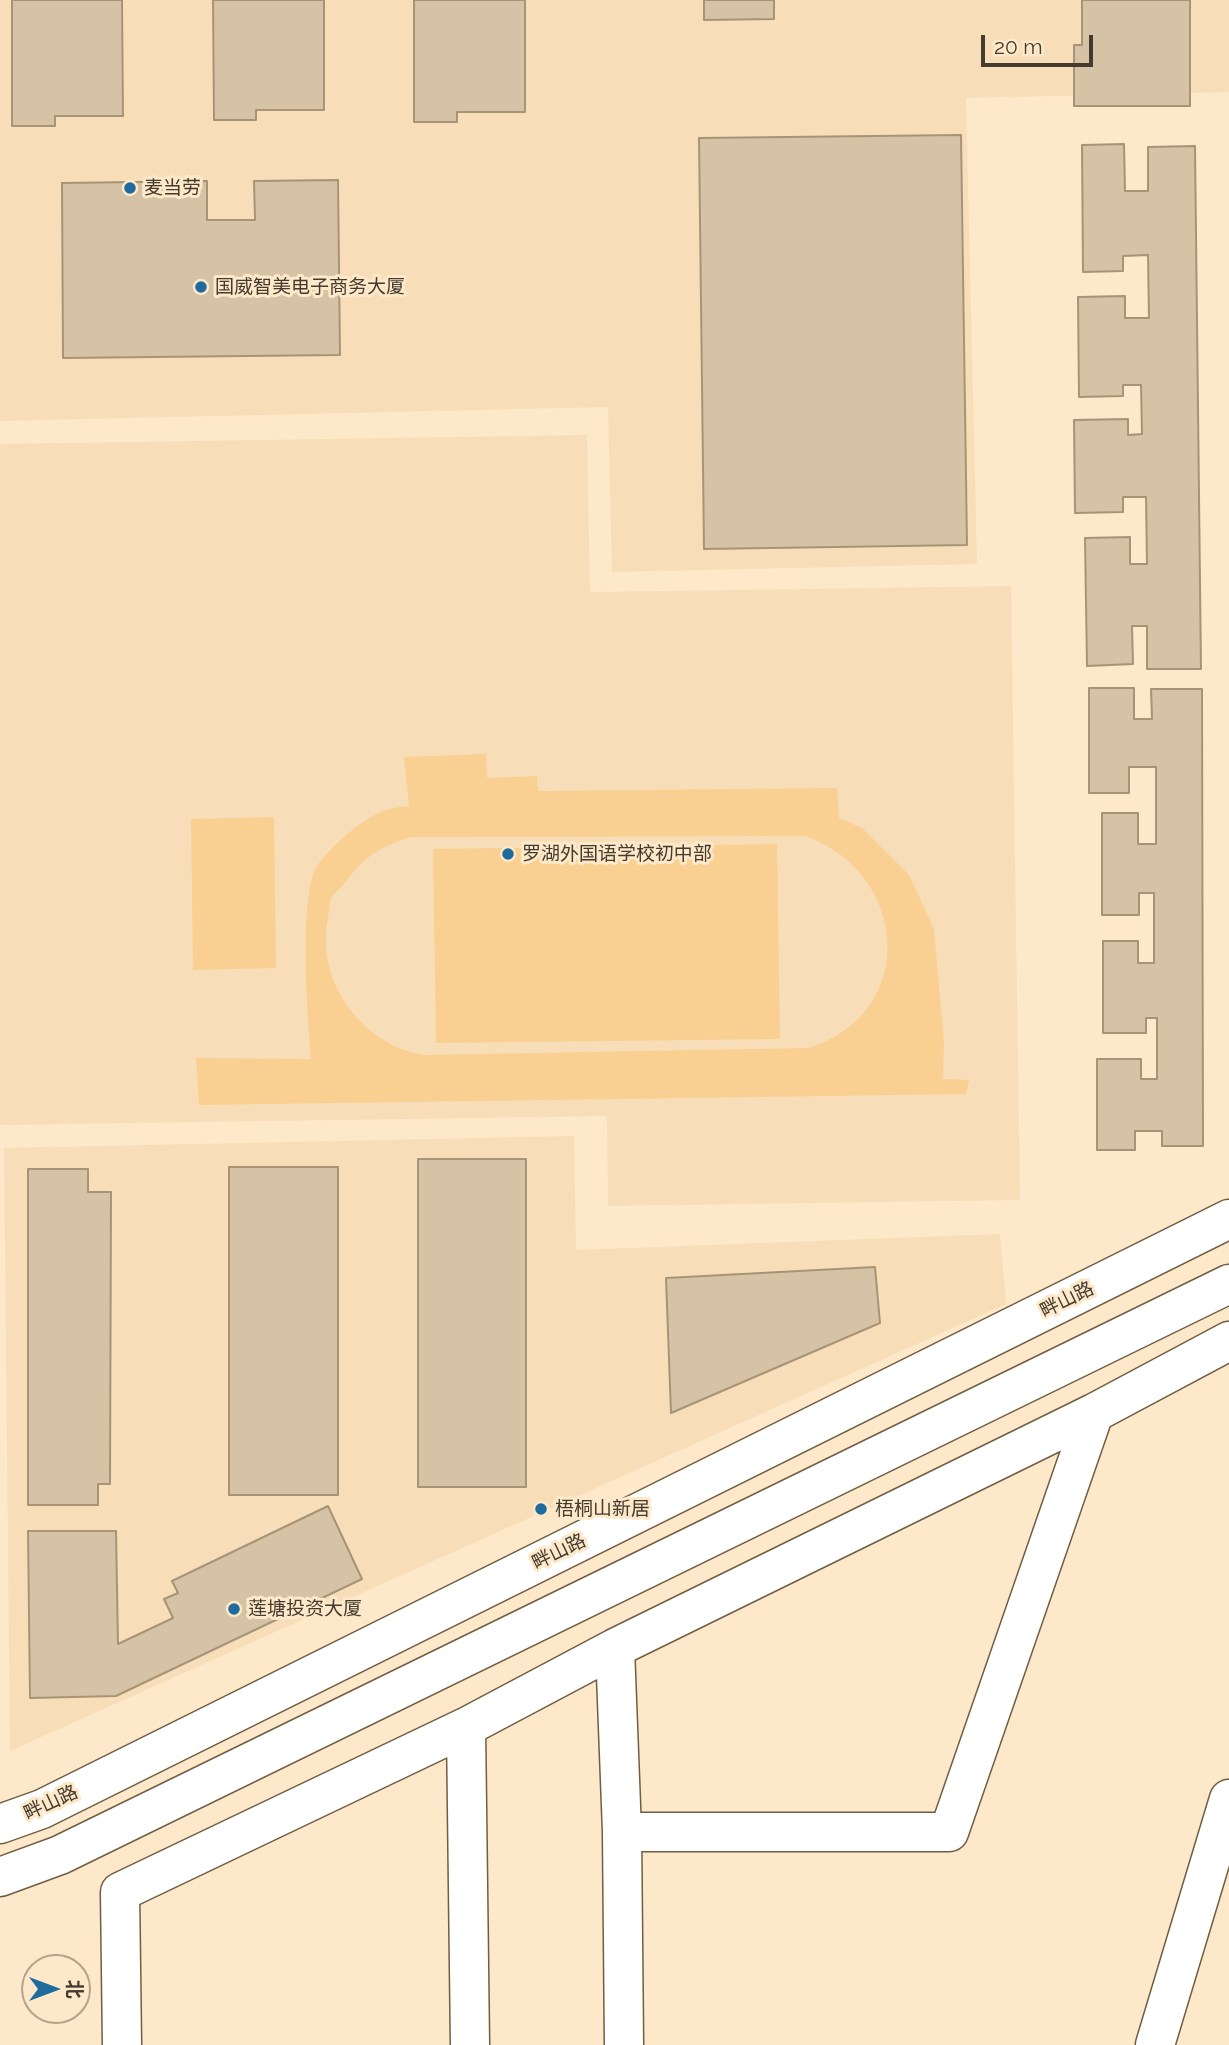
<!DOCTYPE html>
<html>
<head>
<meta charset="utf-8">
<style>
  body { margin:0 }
  #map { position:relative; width:1229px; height:2045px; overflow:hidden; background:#fde8c9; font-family:Raleway,"Noto Sans SC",sans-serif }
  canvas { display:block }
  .north { position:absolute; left:21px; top:1954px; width:70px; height:70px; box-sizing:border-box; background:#fde8c9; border:2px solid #b3a38b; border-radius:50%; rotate:90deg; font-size:19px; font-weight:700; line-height:28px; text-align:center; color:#443b2f }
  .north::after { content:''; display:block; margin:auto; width:24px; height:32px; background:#1f6b9e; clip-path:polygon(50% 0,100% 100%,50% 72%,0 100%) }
  .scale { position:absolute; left:981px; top:35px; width:112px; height:32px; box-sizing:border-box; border:4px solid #443b2f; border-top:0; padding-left:9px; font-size:21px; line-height:24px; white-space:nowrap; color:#443b2f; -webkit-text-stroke:5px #fde8c9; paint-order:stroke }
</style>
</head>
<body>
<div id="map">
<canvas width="1229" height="2045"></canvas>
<div class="north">北</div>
<div class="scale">20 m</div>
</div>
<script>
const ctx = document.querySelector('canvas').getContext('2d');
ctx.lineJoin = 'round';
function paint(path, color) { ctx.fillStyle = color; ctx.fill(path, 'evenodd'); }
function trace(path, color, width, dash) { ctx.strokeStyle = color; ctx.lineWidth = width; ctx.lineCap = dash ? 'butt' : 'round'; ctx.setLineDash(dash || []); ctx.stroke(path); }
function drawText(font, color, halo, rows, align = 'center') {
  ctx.font = font + ' Raleway,"Noto Sans SC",sans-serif'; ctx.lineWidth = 6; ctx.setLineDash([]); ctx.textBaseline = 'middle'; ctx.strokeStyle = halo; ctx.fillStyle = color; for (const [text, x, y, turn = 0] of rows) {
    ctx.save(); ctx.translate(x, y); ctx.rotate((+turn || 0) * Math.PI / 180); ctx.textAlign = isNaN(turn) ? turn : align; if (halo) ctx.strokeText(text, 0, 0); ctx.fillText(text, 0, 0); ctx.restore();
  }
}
const built = new Path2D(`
  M0 0H1229V92L966 98 977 564 612 572 608 407 0 421Z
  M587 435 590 592 1011 586 1020 1200 608 1206 607 1116 0 1125V444Z
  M574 1136 576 1250 1000 1234 1006 1304 10 1751 4 1148Z`);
const green = new Path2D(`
  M486 754 487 778 537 776 538 791 837 788 839 818 862 828 909 875 934 929 944 1041 943 1079 969 1080 966 1094 199 1105 196 1058 311 1059C308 1021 298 897 317 866 330 847 361 820 383 811 391 808 401 807 409 806L404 757ZM805 836C909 872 920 1014 808 1048L423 1055C361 1044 315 980 328 919 329 912 329 903 332 897 334 893 340 889 343 885 366 856 376 848 412 837Z
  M274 817 276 968 193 970 191 819Z
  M777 844 780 1039 436 1043 433 849Z`);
const building = new Path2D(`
  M12 0H122L123 116H55V126H12Z
  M213 0H324V110H256V120H214Z
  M414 0H525V112H457V122H414Z
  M704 0H774V19L704 20Z
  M1082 0H1190V106H1074V45H1082Z
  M961 135 967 545 704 549 699 138Z
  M1124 144 1125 191H1148V147L1195 146 1201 669H1147V626H1132L1133 664 1087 666 1085 538 1130 537V564H1147L1146 497H1123V512L1075 513 1074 420 1128 419V435L1142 434 1141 385H1123V396L1079 397 1078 297 1125 296V318H1149L1148 255 1123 256V271L1083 272 1082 145Z
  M338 180 340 355 63 358 62 183 207 181V220H255L254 181Z
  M1089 688H1134V719H1152L1151 689H1202L1203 1146H1162V1131H1135V1150H1097V1059H1141V1079H1157V1018H1146V1033H1103V941H1138V963H1154V893H1139V915H1102V813H1138V844H1156V767H1129V793H1089Z
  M418 1159H526V1487H418Z
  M229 1167H338V1495H229Z
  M28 1169H88V1192H111L110 1484H98V1505H28Z
  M875 1267 880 1323 671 1413 666 1278Z
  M328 1506 362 1579 116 1696 30 1698 28 1531H116L118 1644 173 1618 164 1599 178 1593 172 1581Z`);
const minor = new Path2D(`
  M615 1648 622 1832 624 2045
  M466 1727 470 2045
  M0 1824 42 1809 1229 1219
  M622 1832H949L1094 1413
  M0 1877 60 1855 1229 1284
  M122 2045 120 1892 466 1727 615 1648 1094 1413 1229 1341
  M1155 2045 1229 1799`);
const markers = [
  [130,188,7,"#1f6b9e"],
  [201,287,7,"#1f6b9e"],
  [508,854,7,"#1f6b9e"],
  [541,1509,7,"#1f6b9e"],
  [234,1609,7,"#1f6b9e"]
];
const poiNames = [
  ["麦当劳",144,188],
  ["国威智美电子商务大厦",215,287],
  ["罗湖外国语学校初中部",522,854],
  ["梧桐山新居",555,1509],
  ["莲塘投资大厦",248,1609]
];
const streetNames = [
  ["畔山路",1067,1300,-26],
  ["畔山路",559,1552,-26],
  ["畔山路",51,1803,-25]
];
paint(built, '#f7deb8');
paint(green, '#f9d092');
paint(building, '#d6c2a4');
trace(building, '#a79477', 2);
trace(minor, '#705e43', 41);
trace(minor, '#fff', 38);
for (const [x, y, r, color] of markers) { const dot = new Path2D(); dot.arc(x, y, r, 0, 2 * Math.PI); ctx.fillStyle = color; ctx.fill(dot); trace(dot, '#fde8c9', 2.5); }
drawText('19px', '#443b2f', '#fde8c9', poiNames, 'left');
drawText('19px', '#443b2f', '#fde8c9', streetNames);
</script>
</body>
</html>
